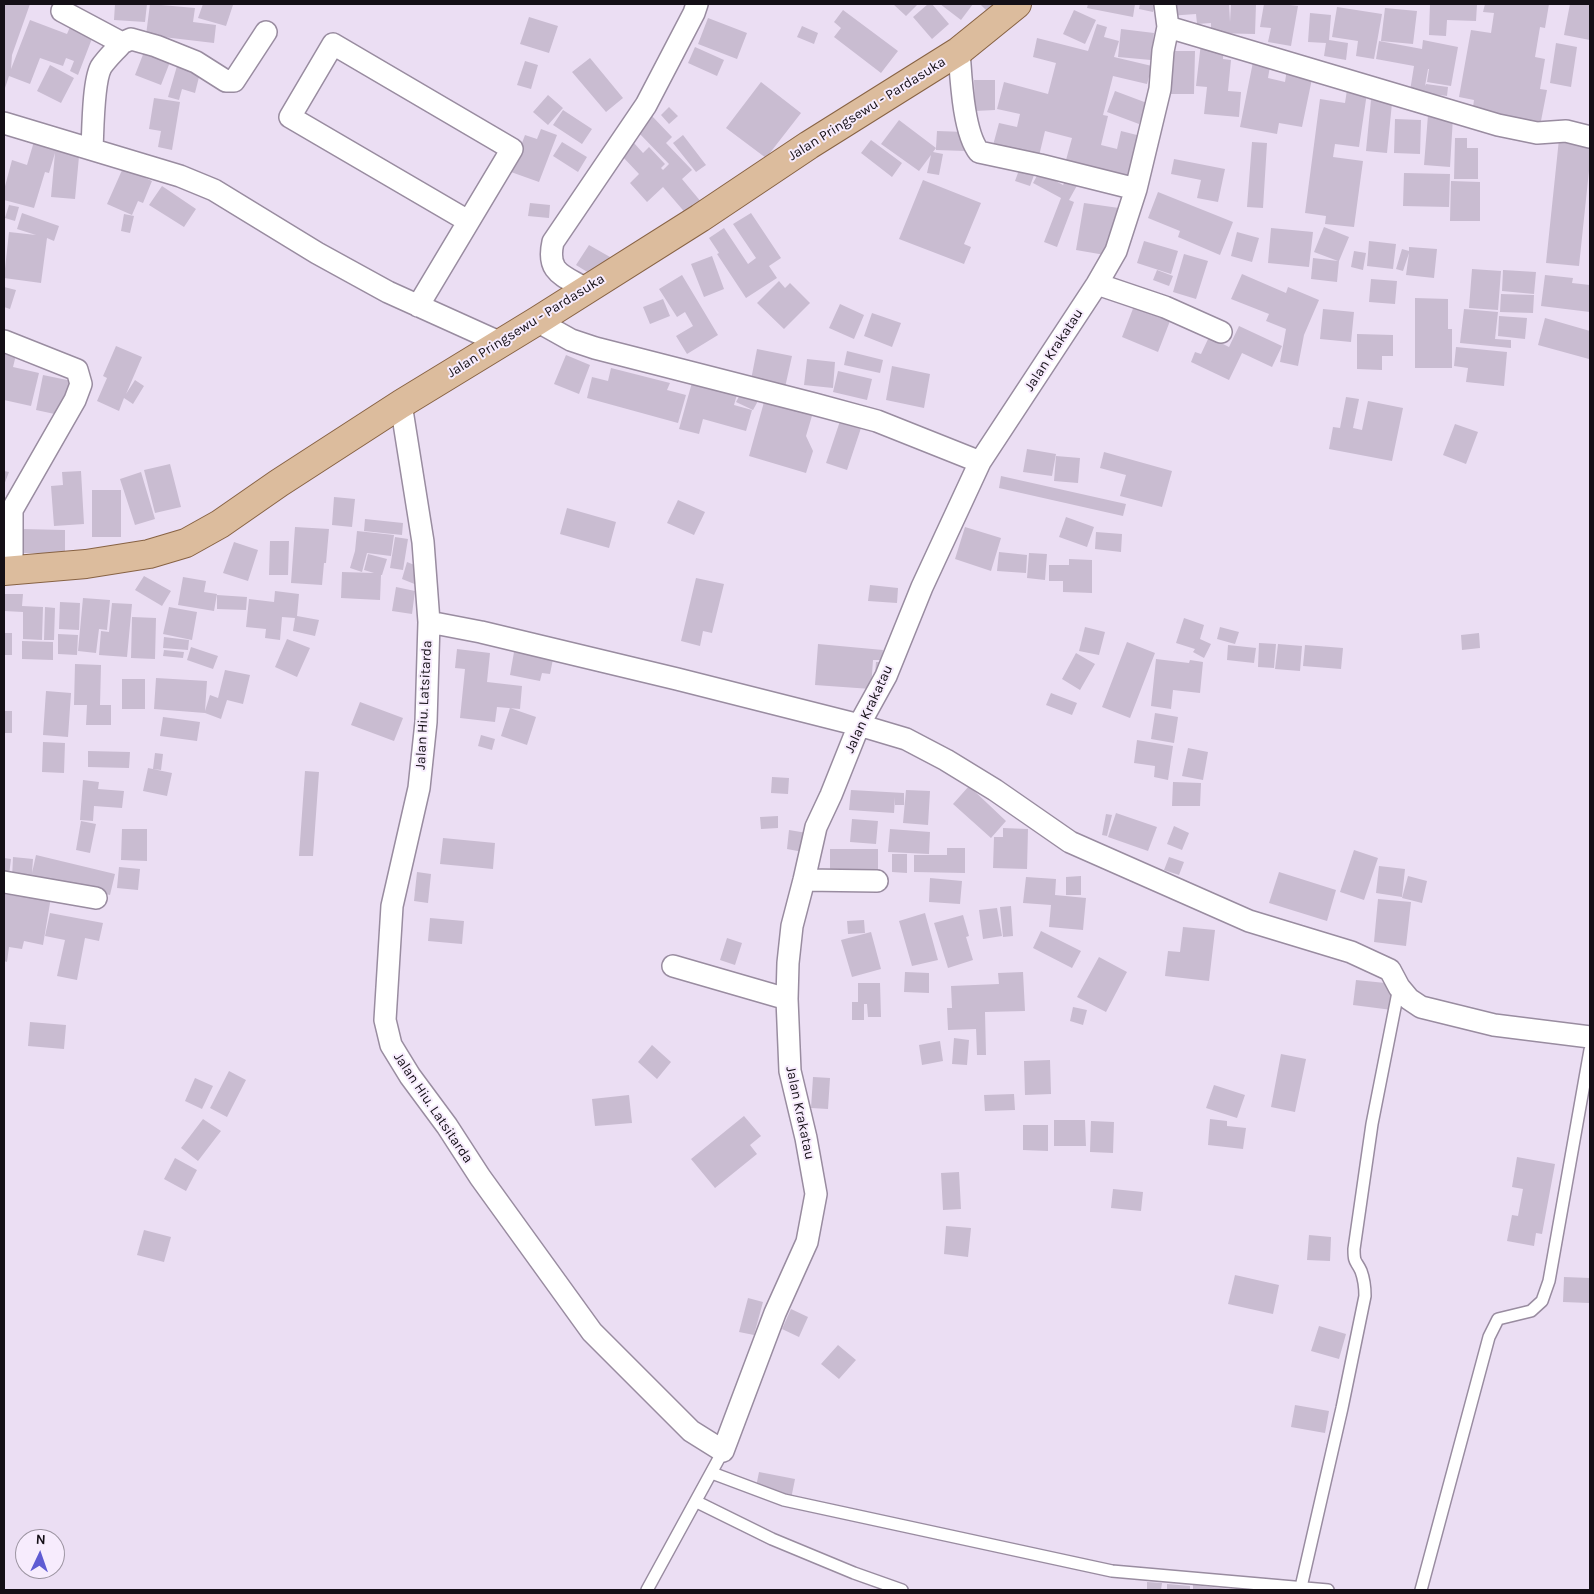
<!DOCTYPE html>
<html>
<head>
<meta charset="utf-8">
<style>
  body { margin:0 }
  #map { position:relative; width:1594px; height:1594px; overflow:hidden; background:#ebdef3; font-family:Karla,sans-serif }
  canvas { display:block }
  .frame { position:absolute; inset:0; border:5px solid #140f16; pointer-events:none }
  .north { position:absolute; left:15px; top:1529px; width:50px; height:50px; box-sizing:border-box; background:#f7ecfd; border:1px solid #9c94a1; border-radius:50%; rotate:3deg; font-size:14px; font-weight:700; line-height:20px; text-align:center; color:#140f16 }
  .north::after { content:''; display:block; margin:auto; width:18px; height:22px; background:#5f5bd3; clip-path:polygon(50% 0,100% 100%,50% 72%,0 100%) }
</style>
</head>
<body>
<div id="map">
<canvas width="1594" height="1594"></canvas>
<div class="frame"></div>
<div class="north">N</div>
</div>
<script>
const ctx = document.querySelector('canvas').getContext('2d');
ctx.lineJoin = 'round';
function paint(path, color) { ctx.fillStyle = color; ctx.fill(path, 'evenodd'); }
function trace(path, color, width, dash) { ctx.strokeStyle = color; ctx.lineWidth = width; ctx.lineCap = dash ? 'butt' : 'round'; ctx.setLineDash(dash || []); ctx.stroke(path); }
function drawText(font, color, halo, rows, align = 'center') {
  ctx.font = font + ' Karla,sans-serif'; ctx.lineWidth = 4; ctx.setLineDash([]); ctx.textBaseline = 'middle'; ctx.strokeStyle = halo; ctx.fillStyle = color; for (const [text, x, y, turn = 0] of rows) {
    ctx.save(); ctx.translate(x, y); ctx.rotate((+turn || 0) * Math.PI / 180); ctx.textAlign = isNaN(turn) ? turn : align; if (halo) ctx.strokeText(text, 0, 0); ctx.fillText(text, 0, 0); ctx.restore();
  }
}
const building = new Path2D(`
  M4 4H30L12 55 11 69 30 20 67 34 70 27 93 36 78 75 70 71 74 61 66 58 63 66 40 58 30 84 9 76 4 91Z
  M115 4H147L145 22 114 20Z
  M150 4 195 8 193 22 216 25 214 43 146 35Z
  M203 4 233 5 226 26 198 18Z
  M893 4H918L906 16Z
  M928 4H932L949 24 932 39 913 17Z
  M940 4H973L961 20Z
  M980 4H1005L992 16Z
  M1088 4H1135L1133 17 1087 8Z
  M1140 4H1155L1153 12 1139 9Z
  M1167 4H1229L1230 22 1231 4H1256L1255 34 1211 33V23L1197 24 1196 14 1168 16Z
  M1264 4H1282L1298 6 1291 46 1268 42 1271 28 1260 27Z
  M1430 4H1477L1476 21 1447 20 1446 36 1429 35Z
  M1485 4H1549L1545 28 1540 27 1535 57 1545 59 1540 89 1547 90 1540 126 1472 114 1474 100 1459 97 1471 30 1491 33 1494 13 1483 12Z
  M1570 4H1590V40L1564 35Z
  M1337 7 1382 14 1374 59 1356 56 1358 41 1332 37Z
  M1385 8 1417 11 1413 44 1381 41Z
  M843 10 898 51 881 73 834 37 841 28 834 22Z
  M1074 10 1096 20 1085 44 1063 34Z
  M1310 13 1331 15 1329 40 1348 43 1346 60 1324 56 1326 43 1308 42Z
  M529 17 558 26 549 53 520 44Z
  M708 18 747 33 737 59 698 44Z
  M1097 24 1107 27 1104 37 1119 41 1114 57 1152 66 1147 84 1113 76 1103 115 1108 116 1101 145 1117 149 1121 131 1145 137 1135 178 1066 160 1072 138 1045 131 1038 160 992 149 999 123 1017 127 1020 114 997 109 1004 82 1048 94 1056 63 1033 57 1037 38 1088 51Z
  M802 26 818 33 814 44 797 37Z
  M1121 29 1154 33 1151 60 1118 57Z
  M1423 40 1458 47 1451 86 1427 82 1429 69H1428L1425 86 1426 84 1448 87 1447 96 1410 91 1414 66 1376 59 1379 41 1422 49Z
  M1201 43 1224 45 1223 59 1231 60 1228 91 1241 92 1239 117 1204 114 1207 87 1196 86Z
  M1556 43 1577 47 1571 87 1550 83Z
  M695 47 724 60 717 76 688 63Z
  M1170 51H1195L1194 94H1169Z
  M144 52 170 62 161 85 135 75Z
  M590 58 623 98 606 112 572 72Z
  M525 61 538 65 531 89 517 85Z
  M1253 62 1270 66 1268 78 1285 82 1287 69 1313 74 1302 127 1279 123 1277 134 1240 127Z
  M50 65 74 78 61 103 37 91Z
  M177 66 200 73 195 93 182 89 179 100 168 97Z
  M974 80H995V110L975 111Z
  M761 82 801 113 766 158 726 128Z
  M1347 90 1367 93 1359 147 1335 144 1333 157 1363 161 1354 227 1325 224 1326 216 1305 213 1320 99 1345 103Z
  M1115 91 1147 103 1139 124 1107 112Z
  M548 95 563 108 548 125 533 112Z
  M154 98 180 102 172 150 158 147 161 131 149 129Z
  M1371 100 1392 103 1387 153 1366 151Z
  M669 107 678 116 669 124 661 115Z
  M563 110 592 129 582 144 553 125Z
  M1428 115 1453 117 1450 167 1424 165Z
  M652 116 672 137 666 143 692 170 682 179 702 203 688 216 663 187 647 202 630 183 639 174 621 155 634 143 643 153 649 147 665 164 661 168 663 170 669 164 637 131Z
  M1395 119 1421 120 1420 154 1394 153Z
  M899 120 936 148 937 131 966 132 965 151 936 150V148L933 152 943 154 939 175 927 173 931 155 919 171 881 144Z
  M541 129 557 135 539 182 511 172 525 135 537 139Z
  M683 135 706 165 696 172 673 143Z
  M35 138 80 146 75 199 51 197 55 153 49 173 45 172 34 208 4 200V190L12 160 27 165Z
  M1455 138H1467V148H1478V179H1454Z
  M1559 139 1590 142V161L1579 266 1546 263Z
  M871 140 902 163 892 177 861 153Z
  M562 142 587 157 578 172 553 156Z
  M1252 142 1267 143 1263 208 1247 207Z
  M1174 159 1225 169 1218 202 1197 198 1201 180 1171 174Z
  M1022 162 1037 167 1030 186 1015 181Z
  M123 168 152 181 143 203 138 201 132 215 107 204Z
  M1039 172 1063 185 1069 174 1080 180 1069 200 1074 202 1057 247 1044 242 1061 198 1033 183Z
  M1404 173 1450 174 1449 207 1403 206Z
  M923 180 981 203 964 244 971 247 964 264 899 239Z
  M1451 181 1480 182V221H1450Z
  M162 186 196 209 184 227 149 205Z
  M1158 192 1233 222 1220 255 1178 237 1180 231 1148 218Z
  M530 203 550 205 549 218 528 216Z
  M1084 203 1119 208 1114 237H1108L1105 255 1076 250Z
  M9 205 19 207 15 221 5 218Z
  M22 213 59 226 54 241 47 238 41 283 4 278 9 232 36 235 17 229Z
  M751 213 781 258 769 266 777 278 746 298 717 254 719 253 709 238 724 228 748 264 756 258 733 224Z
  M124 214 134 216 130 233 121 231Z
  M1324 227 1349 237 1339 261 1337 282 1311 279 1313 258 1338 261 1314 252Z
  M1271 228 1313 232 1309 267 1268 263Z
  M1237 232 1259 238 1252 262 1231 256Z
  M1144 241 1178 251 1171 274 1137 263Z
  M1369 241 1396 244 1393 269 1367 266Z
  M589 245 610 257 597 278 576 265Z
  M1409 247 1437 249 1434 278 1406 275 1409 253 1403 271 1396 269 1402 249 1409 251Z
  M1354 251 1366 253 1363 270 1351 267Z
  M1184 254 1208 261 1196 299 1173 292Z
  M712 256 724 289 704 297 691 264Z
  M1472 269 1501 271 1498 310 1469 308Z
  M1157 270 1173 276 1169 286 1153 280Z
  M1503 270 1536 272 1534 294 1502 291Z
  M1242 274 1286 293 1288 287 1319 300 1304 335 1298 366 1280 362 1286 329 1266 321 1269 314 1231 299Z
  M682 275 718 335 687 354 676 336 693 326 685 312 677 317 659 289Z
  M1545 275 1573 278 1572 283 1590 285V312L1541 306Z
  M1371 279 1397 281 1395 304 1369 302Z
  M779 281 785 288 790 283 810 303 784 329 757 303Z
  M4 287 16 290 10 309 4 307Z
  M1501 294 1534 295 1533 313 1500 312Z
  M1415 298 1448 299V329H1452V368H1415Z
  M663 299 670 316 650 324 643 307Z
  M840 304 864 315 854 339 829 328Z
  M1134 306 1170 321 1158 352 1122 337Z
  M1323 309 1354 312 1351 342 1320 339Z
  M1464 309 1498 312 1495 339 1511 340V348L1460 343Z
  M872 313 901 323 892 347 864 336Z
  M1499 316 1527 318 1525 339 1498 336Z
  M1545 318 1590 331V353L1589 359 1538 345Z
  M1239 326 1282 346 1272 367 1242 353 1229 380 1191 362 1195 352 1201 354 1209 337 1229 347Z
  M1357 334 1393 335V356H1382V370L1357 369Z
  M116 346 142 357 126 394 135 380 144 386 133 404 124 398 119 411 97 401 107 378 103 376Z
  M1456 347 1507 352 1504 386 1466 382 1468 368 1454 366Z
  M757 349 792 356 784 392 750 385Z
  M847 351 883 360 880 373 844 365Z
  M4 353 16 355 13 367 39 373 31 406 4 400Z
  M566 355 590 365 579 394 554 384Z
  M807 359 835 362 833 388 804 385Z
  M892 366 930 374 924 408 886 400Z
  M611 368 670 383 667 390 686 395 678 423 587 398 592 377 608 381Z
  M838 371 872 379 867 400 833 392Z
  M43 375 72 381 64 416 36 410Z
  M693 379 738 391 734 405 752 410 746 431 703 419 699 434 679 429Z
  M742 391 759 399 753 410 736 402Z
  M1346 397 1359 399 1353 428 1362 430 1368 401 1403 408 1392 461 1329 449 1333 427 1340 428Z
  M779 399 814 409 806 436 813 451 806 473 749 456 764 402 777 406Z
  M841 418 862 425 847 470 826 463Z
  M1455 424 1478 432 1466 464 1443 455Z
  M1027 449 1056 454 1052 476 1023 472Z
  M1104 452 1172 471 1162 507 1120 496 1126 475 1100 468Z
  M1056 456 1080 458 1078 483 1054 481Z
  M170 464 181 507 155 513 144 470Z
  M4 471 9 472 4 485Z
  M81 471 84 524 54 526 51 486 63 485 62 472Z
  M141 472 155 519 135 525 120 479Z
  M1001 476 1126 504 1123 516 999 488Z
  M92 490H121V537H92Z
  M334 497 355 499 352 527 332 525Z
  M678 500 705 512 694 535 667 523Z
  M567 508 616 522 609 548 560 534Z
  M1066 517 1094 527 1087 547 1059 537Z
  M365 519 403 523 402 535 364 531Z
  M295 527 329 529 326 563H324L322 585 291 583Z
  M965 527 1001 538 991 571 955 559Z
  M21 529 65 530V553H20Z
  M357 531 394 535 391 556 367 553 362 572 350 568 355 551Z
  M1096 532 1122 534 1121 552 1095 549Z
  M395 537 408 539 403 570 390 568Z
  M270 541H289L288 575H269Z
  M234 542 258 550 248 581 223 573Z
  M999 552 1027 555 1026 573 997 571Z
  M1029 553 1047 554 1045 580 1027 578Z
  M368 554 387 559 382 575H381L380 600 341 598 342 572 374 573 364 570Z
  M1069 559 1092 560V593L1063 592V581H1049V565H1069Z
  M407 562 422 568 417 585 402 579Z
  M144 576 171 591 162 606 135 590Z
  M183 577 206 581 204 592 217 594 214 611 178 605Z
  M696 578 724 584 712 633 703 631 700 646 681 641Z
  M870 585 898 588 897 603 868 601Z
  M396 587 415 591 412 614 392 611Z
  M275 591 299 594 297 616 319 620 315 636 293 631 295 618 282 617 280 640 265 638 266 629 246 627 249 599 274 602Z
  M4 594H23L22 606 43 607 42 640 23 639V612L4 611Z
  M217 595 247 597 246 610 217 609Z
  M83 598 110 600 107 630 99 629 96 653 78 651Z
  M60 602 80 603 79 630 59 629Z
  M112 603 132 604 127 657 99 655 101 631 109 632Z
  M45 607 55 608 54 640H44Z
  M169 607 197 612 192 640 163 634Z
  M132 617 156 618 155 659 131 658Z
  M1184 618 1204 625 1200 639 1211 644 1204 658 1193 652 1195 649 1176 643Z
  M1085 627 1105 632 1099 655 1079 651Z
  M1220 627 1239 632 1235 644 1217 639Z
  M4 633H12V655H4Z
  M1479 633 1480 648 1462 650 1461 635Z
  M58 634 78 635 77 655 58 654Z
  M164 637 189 640 188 650 163 648Z
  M287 639 310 648 297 677 275 667Z
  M22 641 53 642V660L22 659Z
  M1127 642 1155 653 1130 718 1102 707Z
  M1259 643 1276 644 1274 668 1258 667Z
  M818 644 883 650 882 660H873L871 689 815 685Z
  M1278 644 1302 646 1300 671 1275 669Z
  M1228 645 1256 648 1254 663 1227 660Z
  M1305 645 1343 648 1341 669 1303 666Z
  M191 647 218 656 213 669 187 660Z
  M457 649 490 653 487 682 522 686 520 709 497 707 495 722 460 718 465 669 455 668Z
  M164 650 184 652 183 658 163 656Z
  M514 652 553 659 550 674 542 673 540 681 510 675Z
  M1076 653 1095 664 1080 690 1062 679Z
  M1156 659 1189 663 1190 660 1203 662 1200 693 1173 690 1171 709 1151 706Z
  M876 662H883L875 675Z
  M75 664 101 665 100 705H111V725H86L87 705H74Z
  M225 670 250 675 243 704 227 700 221 719 205 713 154 709 156 678 207 681 205 711 210 695 218 698Z
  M122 679H145V709H122Z
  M46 691 71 693 68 737 43 735Z
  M1051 693 1077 703 1072 715 1046 705Z
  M360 702 403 718 394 741 351 725Z
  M510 708 536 717 527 745 501 736Z
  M4 711H12V733H4Z
  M1155 713 1178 717 1174 743 1151 739Z
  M163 717 200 722 197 741 160 736Z
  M481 735 495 739 492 750 478 746Z
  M1137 740 1173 746 1168 780 1154 777 1155 766 1134 763Z
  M43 742 65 743 64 773 42 772Z
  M1188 748 1208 752 1203 780 1182 776Z
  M88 751 130 752 129 768 88 767Z
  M155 753 163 754 161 770 153 769Z
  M148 768 172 773 167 796 143 791Z
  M305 771 319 772 313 856H299Z
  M772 777 789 778 788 794 771 793Z
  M83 780 99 782 98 789 124 791 122 808 94 806 93 821 80 820Z
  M1173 782 1201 783 1200 806H1172Z
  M969 786 1006 821 991 838 953 804Z
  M851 790 904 793V805H895V797L894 813 849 810Z
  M906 790 930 791 928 825 903 823Z
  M1116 813 1157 827 1148 851 1108 837Z
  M1106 814 1112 815 1107 836 1102 835Z
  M778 816V828L761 829 760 817Z
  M852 819 878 821 876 844 850 842Z
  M81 821 96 824 90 853 76 850Z
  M1174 826 1189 833 1182 850 1167 844Z
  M1003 828 1028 829 1027 869 993 868 994 837H1003Z
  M122 829H147V861L121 860Z
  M890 829 930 832 929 854 888 852Z
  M789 830 807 833 803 852 787 849Z
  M443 838 495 843 493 869 440 864Z
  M947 848H965V873L914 872V855H947Z
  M830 849H878V872H830Z
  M1354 850 1378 858 1364 900 1340 892Z
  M892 854H907V873L892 872Z
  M36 855 115 874 110 895 32 876 31 879 12 878 13 857 33 859 32 873Z
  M1169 857 1184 862 1179 875 1164 870Z
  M4 858 11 859 9 875H4Z
  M1379 866 1405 869 1402 897 1376 893Z
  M119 867 140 869 138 890 117 888Z
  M417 872 431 874 428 903 414 901Z
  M1279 872 1336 890 1327 921 1269 903Z
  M1081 876V895H1066V877Z
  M1408 876 1427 881 1422 903 1402 898Z
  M1026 877 1056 879 1055 895 1086 898 1083 930 1049 927 1051 905 1023 903Z
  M930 878 962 881 960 904 929 902Z
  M25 886 52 891 43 945 24 941 22 949 9 947 7 962 4 961V894L23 897Z
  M1378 899 1411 902 1406 946 1374 942Z
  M1011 906 1013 936 1003 937 1000 907Z
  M997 908 1002 936 983 939 979 910Z
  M50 913 103 923 99 941 85 938 77 980 57 976 65 940 45 936Z
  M925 913 938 960 912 966 899 921Z
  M963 915 969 936 966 937 973 960 948 968 934 923Z
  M430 918 464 921 462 944 428 941Z
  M864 920 865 933 848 934 847 921Z
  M1183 927 1215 930 1209 981 1165 976 1168 951 1180 952Z
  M1041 931 1081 951 1072 968 1033 948Z
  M871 932 881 969 852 977 841 940Z
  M727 938 742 943 735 965 720 960Z
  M1099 957 1127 972 1106 1012 1077 997Z
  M905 972 929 973V993L904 992Z
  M1023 972 1025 1011 985 1012 986 1055H977L976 1029 948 1030 947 1008H952L951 986 999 984 998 973Z
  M1356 980 1395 984 1392 1010 1353 1005Z
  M858 983H880L881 1017H868L867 1004H864V1020H852V1002H858Z
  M1073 1007 1087 1010 1083 1025 1070 1021Z
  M30 1022 66 1025 64 1049 28 1046Z
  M954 1038 969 1040 967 1065 952 1064Z
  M940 1041 943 1061 922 1065 919 1045Z
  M652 1045 671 1062 657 1079 638 1062Z
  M1281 1054 1306 1059 1295 1112 1271 1107Z
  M1050 1060 1051 1094 1025 1095 1024 1061Z
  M229 1071 246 1080 227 1117 210 1108Z
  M813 1077 830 1078 828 1109 811 1108Z
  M195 1078 213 1086 202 1109 185 1101Z
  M1214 1085 1245 1095 1237 1118 1206 1108Z
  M1014 1094 1015 1110 985 1111 984 1095Z
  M629 1095 632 1123 595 1126 592 1099Z
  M744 1116 761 1136 750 1145 757 1154 715 1188 691 1159Z
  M203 1119 221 1131 198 1161 181 1148Z
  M1210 1119 1227 1121V1126L1246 1128 1243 1149 1208 1145Z
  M1054 1120H1085L1086 1146H1054Z
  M1091 1121 1114 1122 1113 1153 1090 1152Z
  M1023 1125H1048V1151L1023 1150Z
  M1517 1157 1555 1164 1542 1234 1536 1233 1534 1246 1507 1241 1512 1215 1518 1216 1523 1189 1512 1187Z
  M175 1158 197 1170 186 1191 164 1179Z
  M959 1172 961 1209 943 1210 941 1173Z
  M1113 1189 1143 1192 1141 1211 1111 1208Z
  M946 1226 971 1228 968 1257 944 1254Z
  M144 1230 171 1237 164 1262 137 1255Z
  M1309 1235 1331 1237 1330 1261 1307 1260Z
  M1235 1275 1279 1285 1273 1314 1228 1304Z
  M1564 1277 1590 1278 1589 1303 1563 1302Z
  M748 1298 763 1302 754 1335 739 1332Z
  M791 1309 808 1317 799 1337 782 1329Z
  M1319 1326 1346 1334 1339 1359 1311 1351Z
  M838 1345 856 1360 839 1379 821 1364Z
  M1295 1405 1329 1411 1325 1433 1291 1427Z
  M759 1472 795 1479 791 1499 755 1492Z
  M1147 1582 1162 1583 1161 1590H1147Z
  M1167 1584 1190 1586V1590H1167Z
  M1193 1585 1229 1589V1590H1193Z`);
const lane = new Path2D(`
  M712 1473 784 1500 1112 1571 1328 1590
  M697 1502 772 1539 854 1573 902 1590
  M1301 1587 1342 1408 1365 1296C1365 1287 1364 1279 1361 1271 1356 1260 1354 1264 1354 1249L1372 1124 1399 987
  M647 1590 723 1451
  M1421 1590 1489 1337 1498 1319 1531 1311 1542 1301 1549 1281 1590 1050`);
const street = new Path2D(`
  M62 11 122 43 131 39 156 46 196 62 226 81H234L266 32
  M1168 27 1498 125 1537 133 1566 131 1590 137
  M959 51C961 77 963 132 979 152L1040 165 1136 189
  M4 123 180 176 214 190 317 253 388 292 501 343
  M92 149C93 130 93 82 101 67 107 58 115 51 122 43
  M1097 284 1165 307 1221 332
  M586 289C563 275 546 273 553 242L646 105 694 13 697 4
  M418 306 512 149 333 44 290 117 468 221
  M537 321 571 340 595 348 814 404 877 421 980 462
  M4 341 77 370 81 384 75 400 12 510V571
  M401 404 423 542 429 622 426 722 419 788 392 906 385 1020 391 1045 410 1076 447 1126 480 1177 592 1332 691 1431 723 1451 775 1313 807 1242 816 1194 806 1138 790 1071 787 999 788 963 792 926 804 880 816 827 831 795 859 725 886 676 922 587 980 462 1097 284 1116 251 1136 189 1160 89 1163 51 1168 27 1165 4
  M429 622 481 632 677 679 859 725 906 739 946 760 995 790 1070 842 1249 921 1351 952 1390 970 1399 987 1409 999 1421 1007 1494 1025 1590 1037
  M804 880 877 881
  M4 882 96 898
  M673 966 787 999`);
const primary = new Path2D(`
  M4 571 86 564 149 554 186 543 220 524 279 483 401 404 537 321 700 218 809 145 959 51 1017 4`);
const streetNames = [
  ["Jalan Pringsewu - Pardasuka",867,109,-32],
  ["Jalan Pringsewu - Pardasuka",526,326,-32],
  ["Jalan Krakatau",1054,350,-57],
  ["Jalan Hiu. Latsitarda",424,705,-87],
  ["Jalan Krakatau",869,709,-65],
  ["Jalan Hiu. Latsitarda",433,1108,56],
  ["Jalan Krakatau",800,1113,78]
];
paint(building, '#c9bcd1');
trace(lane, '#998ca0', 14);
trace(street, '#998ca0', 24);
trace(primary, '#876243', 30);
trace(lane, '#fff', 11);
trace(street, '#fff', 21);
trace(primary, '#dcbc9d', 28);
drawText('14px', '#140f16', '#f7ecfd', streetNames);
</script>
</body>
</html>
